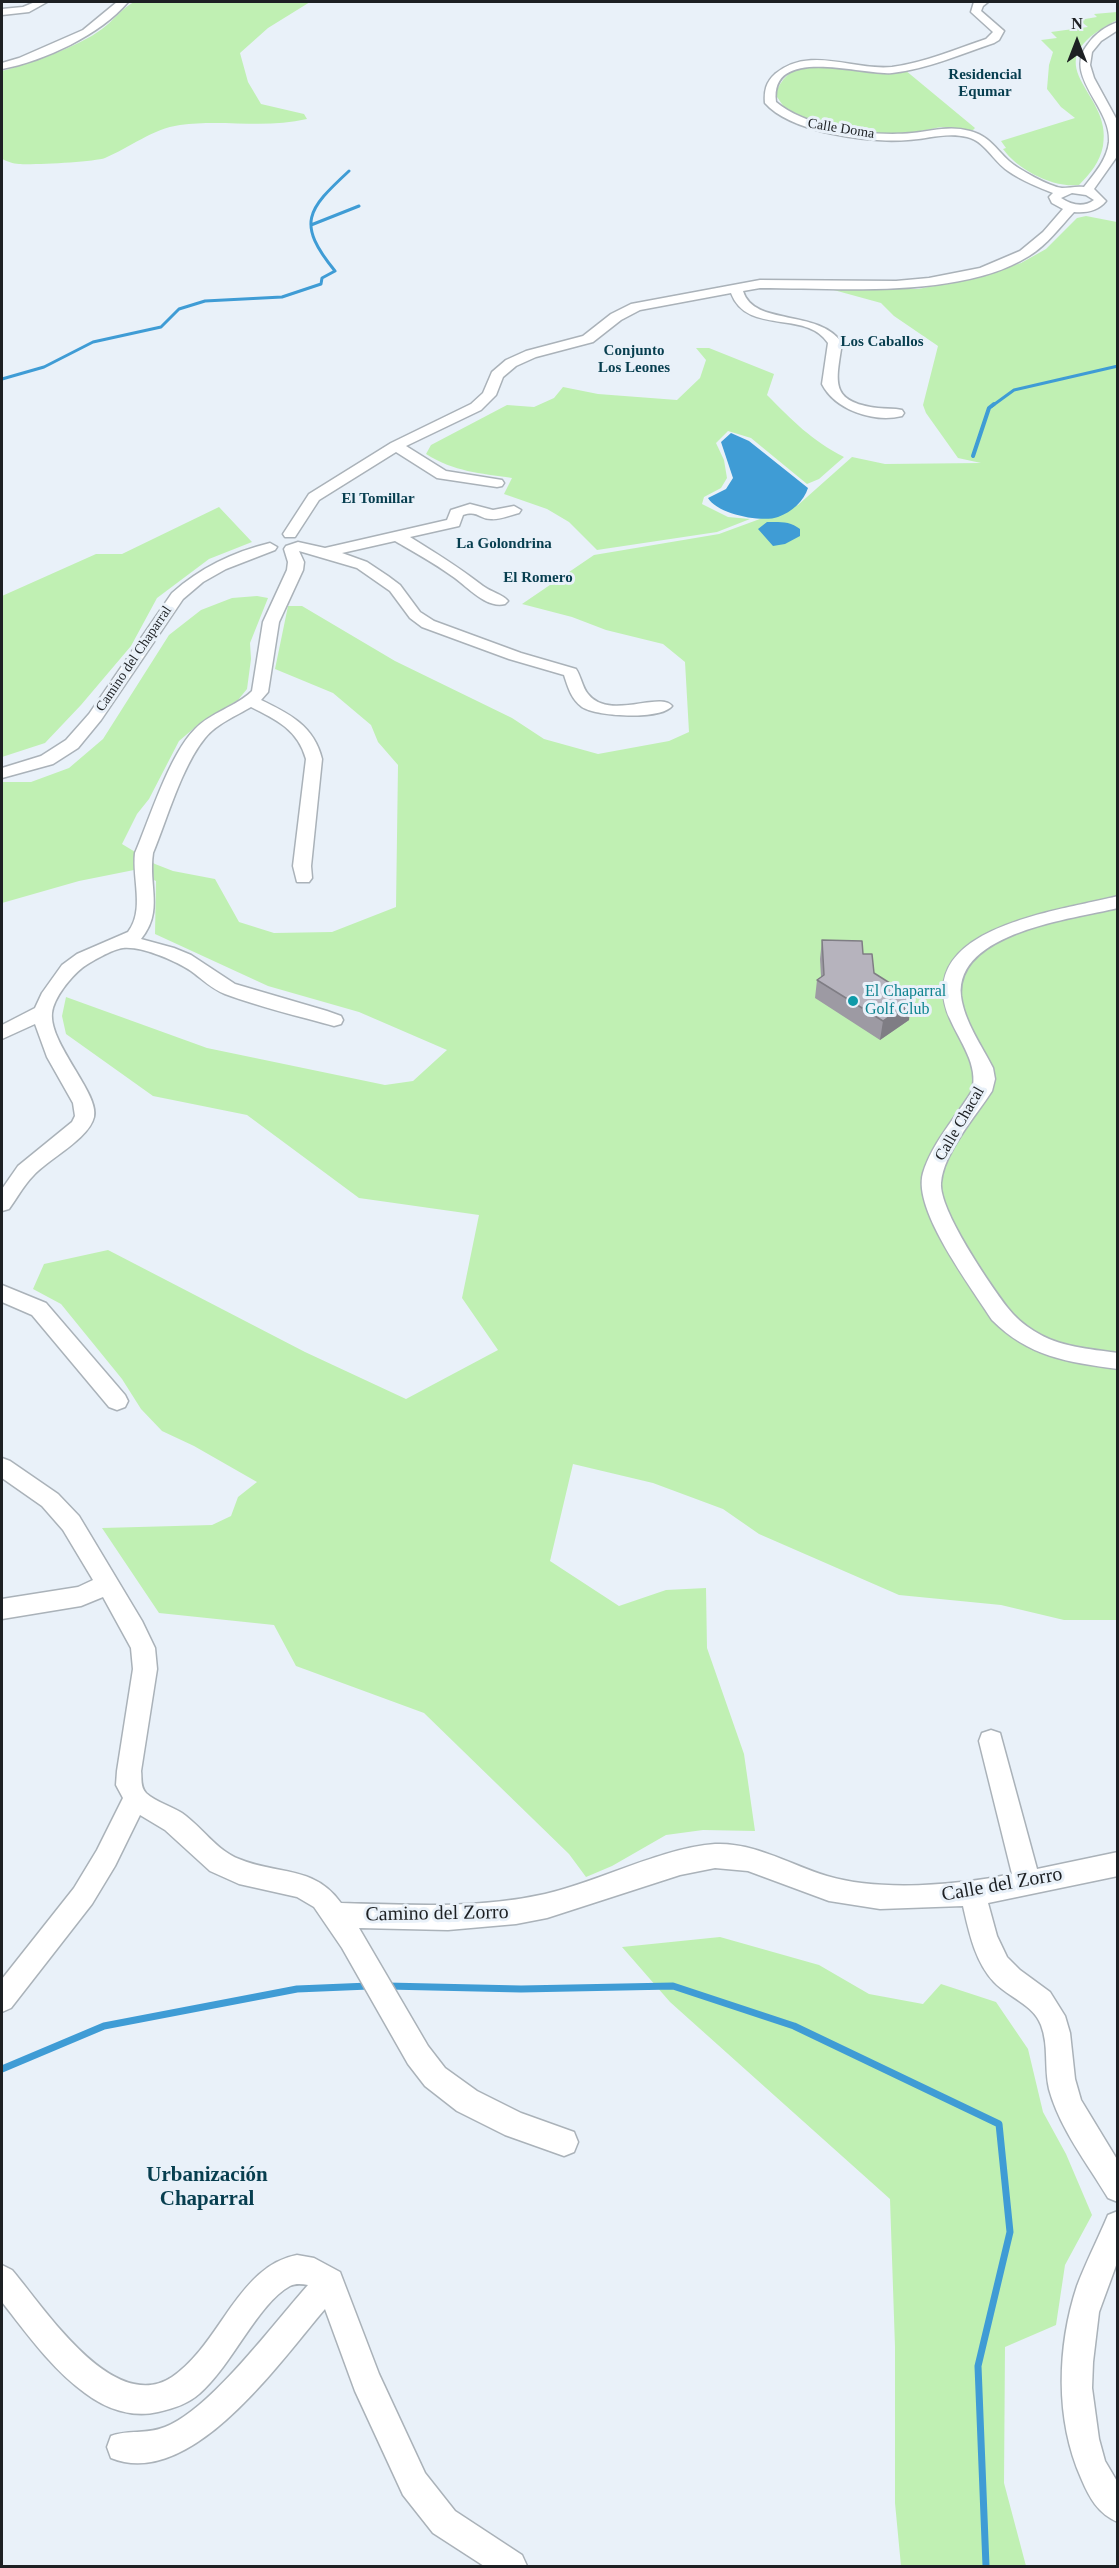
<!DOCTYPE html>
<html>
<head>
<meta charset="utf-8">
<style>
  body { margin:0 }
  #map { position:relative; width:1119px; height:2568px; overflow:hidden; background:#e9f1f9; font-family:"Times New Roman",serif }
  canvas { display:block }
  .frame { position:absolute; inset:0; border:3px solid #1d2023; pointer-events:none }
  .north { position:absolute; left:1047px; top:12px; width:60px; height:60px; -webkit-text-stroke:4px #e9f1f9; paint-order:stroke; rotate:0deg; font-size:16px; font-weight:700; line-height:24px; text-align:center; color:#1d2023 }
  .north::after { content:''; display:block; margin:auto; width:21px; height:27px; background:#1d2023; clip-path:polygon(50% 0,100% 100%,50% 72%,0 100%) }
</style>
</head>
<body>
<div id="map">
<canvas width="1119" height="2568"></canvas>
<div class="frame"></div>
<div class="north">N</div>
</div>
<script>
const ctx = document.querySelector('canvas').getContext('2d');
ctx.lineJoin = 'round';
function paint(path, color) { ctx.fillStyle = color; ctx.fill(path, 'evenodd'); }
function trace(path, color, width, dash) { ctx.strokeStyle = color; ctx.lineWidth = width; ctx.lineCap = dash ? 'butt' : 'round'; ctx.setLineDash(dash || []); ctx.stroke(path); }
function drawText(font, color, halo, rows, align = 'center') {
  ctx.font = font + ' "Times New Roman",serif'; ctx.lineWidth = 6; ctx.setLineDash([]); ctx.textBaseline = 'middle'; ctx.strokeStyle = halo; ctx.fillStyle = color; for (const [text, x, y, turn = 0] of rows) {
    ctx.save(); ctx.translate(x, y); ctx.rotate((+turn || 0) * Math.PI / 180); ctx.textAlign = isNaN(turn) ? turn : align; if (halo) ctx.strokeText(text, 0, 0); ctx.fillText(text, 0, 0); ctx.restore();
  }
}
const green = new Path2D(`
  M134 2H310L268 28 240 53 248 82 261 104 304 114 307 119C265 129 223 119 180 125 152 129 131 147 105 158 94 162 33 165 19 164 13 164 7 161 2 159V71C31 63 78 47 102 29 113 21 121 9 134 2Z
  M1117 12V20C1027 66 1114 90 1103 146 1100 162 1090 174 1079 185 1053 188 1018 170 1003 149L1006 148 1001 141 1075 118 1061 107 1047 89 1049 65 1053 52 1041 40 1057 38 1051 32 1088 27 1079 20 1097 17 1094 14Z
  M806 66C843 66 866 77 905 70L975 128 972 131 941 127 906 134H885L813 122 786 110 775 94C782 79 789 70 806 66Z
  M1086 216 1117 222V1620H1064L1001 1605 899 1595 759 1534 723 1509 653 1483 573 1464 550 1561 619 1606 666 1590 706 1588 707 1648 744 1754 755 1831 703 1830 666 1835 612 1866 586 1877 569 1854 424 1713 296 1666 274 1625 159 1613 102 1528 212 1525 231 1516 238 1497 257 1482 194 1446 162 1431 141 1409 122 1379 61 1304 33 1289 44 1264 108 1250 305 1352 406 1399 498 1350 462 1298 479 1215 359 1198 247 1115 153 1096 66 1034 62 1016 66 997 207 1048 385 1085 413 1081 447 1050 359 1012 268 986 155 934 156 881 134 870 79 881 2 903V782H31L69 768 103 739 169 635 201 610 232 598 257 596 268 598 250 643 251 659 247 689 238 700 200 723 179 741 149 799 137 814 122 844 155 864 173 871 215 879 239 922 274 933 332 932 396 907 398 765 378 742 371 725 333 693 275 669 288 606H302L395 661 512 718 544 739 598 754 669 741 689 732 685 662 663 644 606 630 572 617 522 604 594 555 719 534 798 505 852 457 885 464 981 463 958 458 926 413 923 405 938 346 894 316 881 303 830 289H918L966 280 1021 263 1046 249 1077 218Z
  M696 348H709L774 374 767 395C793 421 811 440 844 457L819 479 807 484 751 438 728 431 716 443 724 460 727 478 721 488 704 497 702 504 728 517 750 519 717 532 597 550 569 522 547 509 504 494 512 478C479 473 455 472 426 454L431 445 507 405 534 407 554 398 563 387 598 394 677 400 700 378 706 360Z
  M219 507 252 542 209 559 157 598 131 646 81 705 45 743 2 757V596L96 554H122Z
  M720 1937 819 1965 869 1994 923 2004 941 1984 996 2002 1028 2049 1043 2112 1066 2154 1092 2215 1065 2265 1056 2325 1005 2347 1004 2483 1026 2566H901L895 2503V2347L890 2199 670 2002 622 1947Z`);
const water = new Path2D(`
  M731 433 749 441 808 488C804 501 792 512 778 517 762 523 717 514 708 498L726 489 733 478 721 442Z
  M767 522C780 522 790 521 800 529V536L785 544 773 546 758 529Z`);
const streamFar2 = new Path2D(`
  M311 225 359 206
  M2 379 44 367 93 342 161 327 179 309 205 301 282 297 321 284 322 278 335 271C296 223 307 210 349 171
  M992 406 1014 390 1118 366`);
const streamFar1 = new Path2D(`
  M973 456 989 408 994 404`);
const stream = new Path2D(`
  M387 1986 521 1989 673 1986 794 2026 999 2124 1010 2232 978 2366 986 2566
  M2 2069 104 2026 297 1989 369 1986`);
const minor = new Path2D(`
  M35 2H47L29 12 2 15V9L23 7Z
  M117 2H128C100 35 44 61 2 69V63L19 58 83 30Z
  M974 2H988L983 6 981 11 1004 31 999 40 994 43C961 54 927 69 892 73 863 76 769 44 776 102 807 128 872 137 912 133 932 131 950 125 970 131 989 136 995 148 1009 161 1018 169 1050 187 1062 188 1069 188 1076 186 1084 187 1094 174 1107 160 1109 142 1112 107 1062 76 1088 44 1095 34 1106 26 1118 22V30L1101 41 1092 52 1090 65 1094 78 1118 122V155L1094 189 1106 201C1098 211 1087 213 1074 212 1060 227 1047 245 1029 256 961 299 838 288 760 288L743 291C754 327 818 308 842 343 836 382 829 402 878 408 886 409 894 408 902 410L904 413 902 416C874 423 835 410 822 384L828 343C806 309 747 336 731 293L640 310 621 320 593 342 536 357 516 366 503 377 496 395 481 410 406 446 446 471 502 480 504 483 502 486 497 487 437 478 396 452 319 500 295 537H285L283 534 309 494 391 443 471 404 483 393 492 372 506 360 526 351 583 336 611 314 631 304 760 280 896 281 929 278 980 268 1020 251 1043 232 1063 209 1052 203 1049 197 1053 193C1038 187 1022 181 1008 171 993 161 985 141 967 137 947 132 927 139 908 140 870 143 791 133 765 103 764 91 766 82 775 74 810 45 853 71 892 67 924 63 956 49 986 39L993 32 971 12ZM1072 193 1086 195 1094 200C1083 208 1072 205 1061 198Z
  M470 504 493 510 514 506 521 510 519 513C511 515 499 520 491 519 479 519 478 510 463 515L459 526 410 537C436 553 460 568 483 586 491 592 502 594 508 601L505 604C486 609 467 586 452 576 434 563 414 552 395 541L342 553 367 562 388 576 400 585 420 612 434 621 521 653 576 669C581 676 582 687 588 694 609 721 660 691 672 706 661 720 597 717 582 707 571 699 568 687 564 675L509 659 422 627 410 618 390 591 357 568 299 551 304 562 303 570 279 622 268 692 261 700C290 714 314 726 322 759L311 866 312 878 309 882H297L293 866 306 759C298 730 277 720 251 707 236 716 216 724 205 738 182 766 167 819 153 853 148 886 164 911 141 939L174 948 191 955 235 984 327 1011 341 1016 343 1020 341 1024 334 1026C298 1016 260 1007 225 994 212 989 202 979 191 971 176 961 142 946 123 948 113 949 90 962 82 968 71 977 54 997 52 1013 49 1044 100 1094 94 1117 89 1139 48 1159 33 1176 24 1185 17 1198 9 1209L2 1211V1189L18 1166 72 1122 75 1116 73 1103 47 1057 35 1024 2 1039V1025L35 1008 42 993 62 965 77 954 128 932C145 910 132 879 135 853 150 818 169 755 195 729 211 712 236 707 252 691L263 622 287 570 288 562 284 549 286 546 298 542 325 548 447 520 451 510Z
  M270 543 277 547 275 550 226 569 203 582 183 599 101 720 78 748 53 764 2 778V768L41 756 66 740 89 714 172 593C200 568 233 552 270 543Z
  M1118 896V908C1073 919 955 932 961 996 964 1021 982 1046 993 1068L995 1079 992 1091C976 1116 943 1153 941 1183 939 1210 989 1283 1007 1307 1014 1316 1024 1325 1034 1331 1059 1347 1089 1349 1118 1353V1369C1067 1362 1029 1357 992 1320 972 1288 912 1210 923 1173 932 1143 956 1117 972 1091 979 1065 960 1042 950 1019 910 927 1060 911 1118 896Z
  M2 1285 46 1303 125 1395 128 1401 125 1407 117 1410 109 1407 32 1315 2 1302Z
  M2 1458 10 1461 58 1494 79 1516 142 1621 155 1648 157 1669 141 1771C142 1778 140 1787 146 1793 156 1802 171 1806 182 1813 202 1827 216 1850 239 1859 277 1875 314 1865 341 1903 409 1905 478 1909 545 1894 598 1882 661 1848 715 1844 754 1842 791 1865 827 1876 880 1892 959 1885 1012 1874L979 1741 982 1733 991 1730 1000 1733 1037 1869 1118 1852V1876L988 1903 997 1936 1007 1957 1020 1970 1050 1992 1065 2016 1070 2033 1075 2079 1081 2100 1118 2161V2202L1108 2198C1087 2163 1060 2129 1049 2089 1044 2068 1049 2045 1041 2025 1033 2004 1009 1998 994 1982 975 1962 969 1932 963 1906L880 1909 829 1901 748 1871 715 1868 680 1875 547 1918 516 1924 448 1930 359 1928 428 2046 445 2068 477 2091 521 2113 574 2132 578 2142 574 2152 564 2156 505 2135 457 2111 425 2086 408 2064 342 1948 314 1907 297 1897 239 1884 210 1871 165 1830 140 1815 115 1866 92 1904 11 2008 2 2012V1979L74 1888 97 1850 123 1798 116 1785 117 1771 133 1669 131 1648 103 1597 81 1606 2 1619V1599L78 1587 93 1580 63 1530 42 1506 2 1478Z
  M1118 2211V2260L1099 2312 1093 2362 1092 2388 1099 2439 1105 2461 1118 2483V2522C1098 2514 1089 2497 1081 2478 1055 2419 1057 2347 1077 2286 1086 2262 1098 2239 1108 2215Z
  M297 2255 314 2258 340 2272 379 2374 425 2473 455 2511 522 2555 527 2566H484L433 2533 403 2495 355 2391 325 2309C280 2361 191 2491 111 2458L107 2447 111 2436C129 2429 145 2435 165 2427 210 2410 274 2323 308 2285 302 2284 296 2283 290 2286 258 2303 231 2367 199 2394 188 2404 172 2409 158 2412 132 2418 106 2409 85 2393 52 2369 27 2334 2 2302V2265L12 2270C44 2307 113 2416 172 2377 197 2360 214 2331 231 2307 248 2284 266 2261 297 2255Z`);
const wall = new Path2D(`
  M822 940 863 954 874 973 903 996 909 1020 880 1040 815 998 817 980 821 977 820 959Z`);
const shadedWall = new Path2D(`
  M904 992 902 1008 911 1001 909 1020 880 1040 883 1021 900 994Z`);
const building = new Path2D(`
  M822 940 862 941 863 954H872L874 973 904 992 900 994 911 1001 883 1021 817 980 824 975Z`);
const markers = [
  [853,1001,6,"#0f9aa8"]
];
const farStreetnames = [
  ["Calle Doma",841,129,9],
  ["Camino del Chaparral",134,659,-56]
];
const farNeighbourhoodnames = [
  ["Residencial",985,75],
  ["Equmar",985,92],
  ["Los Caballos",882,342],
  ["Conjunto",634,351],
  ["Los Leones",634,368],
  ["El Tomillar",378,499],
  ["La Golondrina",504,544],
  ["El Romero",538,578]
];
const cultureNames = [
  ["El Chaparral",865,992],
  ["Golf Club",865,1010]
];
const streetNames = [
  ["Calle Chacal",960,1124,-60]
];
const nearStreetnames = [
  ["Calle del Zorro",1002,1885,-10],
  ["Camino del Zorro",437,1914,-1]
];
const nearNeighbourhoodnames = [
  ["Urbanización",207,2176],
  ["Chaparral",207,2200]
];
paint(green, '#c0f0b3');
paint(water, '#3f9cd5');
trace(streamFar2, '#3f9cd5', 3);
trace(streamFar1, '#3f9cd5', 4);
trace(stream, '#3f9cd5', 7);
trace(minor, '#aab2b9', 3);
paint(minor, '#fff');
paint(wall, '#9d9aa3');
paint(shadedWall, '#7f7d84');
paint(building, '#b6b3bd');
trace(building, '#7f7d84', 1.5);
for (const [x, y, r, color] of markers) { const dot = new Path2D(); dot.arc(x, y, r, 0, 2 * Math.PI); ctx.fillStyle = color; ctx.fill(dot); trace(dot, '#e9f1f9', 2); }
drawText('14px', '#1d2023', '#e9f1f9', farStreetnames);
drawText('bold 15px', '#073e4f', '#e9f1f9', farNeighbourhoodnames);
drawText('16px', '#0d838f', '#e9f1f9', cultureNames, 'left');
drawText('16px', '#1d2023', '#e9f1f9', streetNames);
drawText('20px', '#1d2023', '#e9f1f9', nearStreetnames);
drawText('bold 21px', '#073e4f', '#e9f1f9', nearNeighbourhoodnames);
</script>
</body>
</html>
